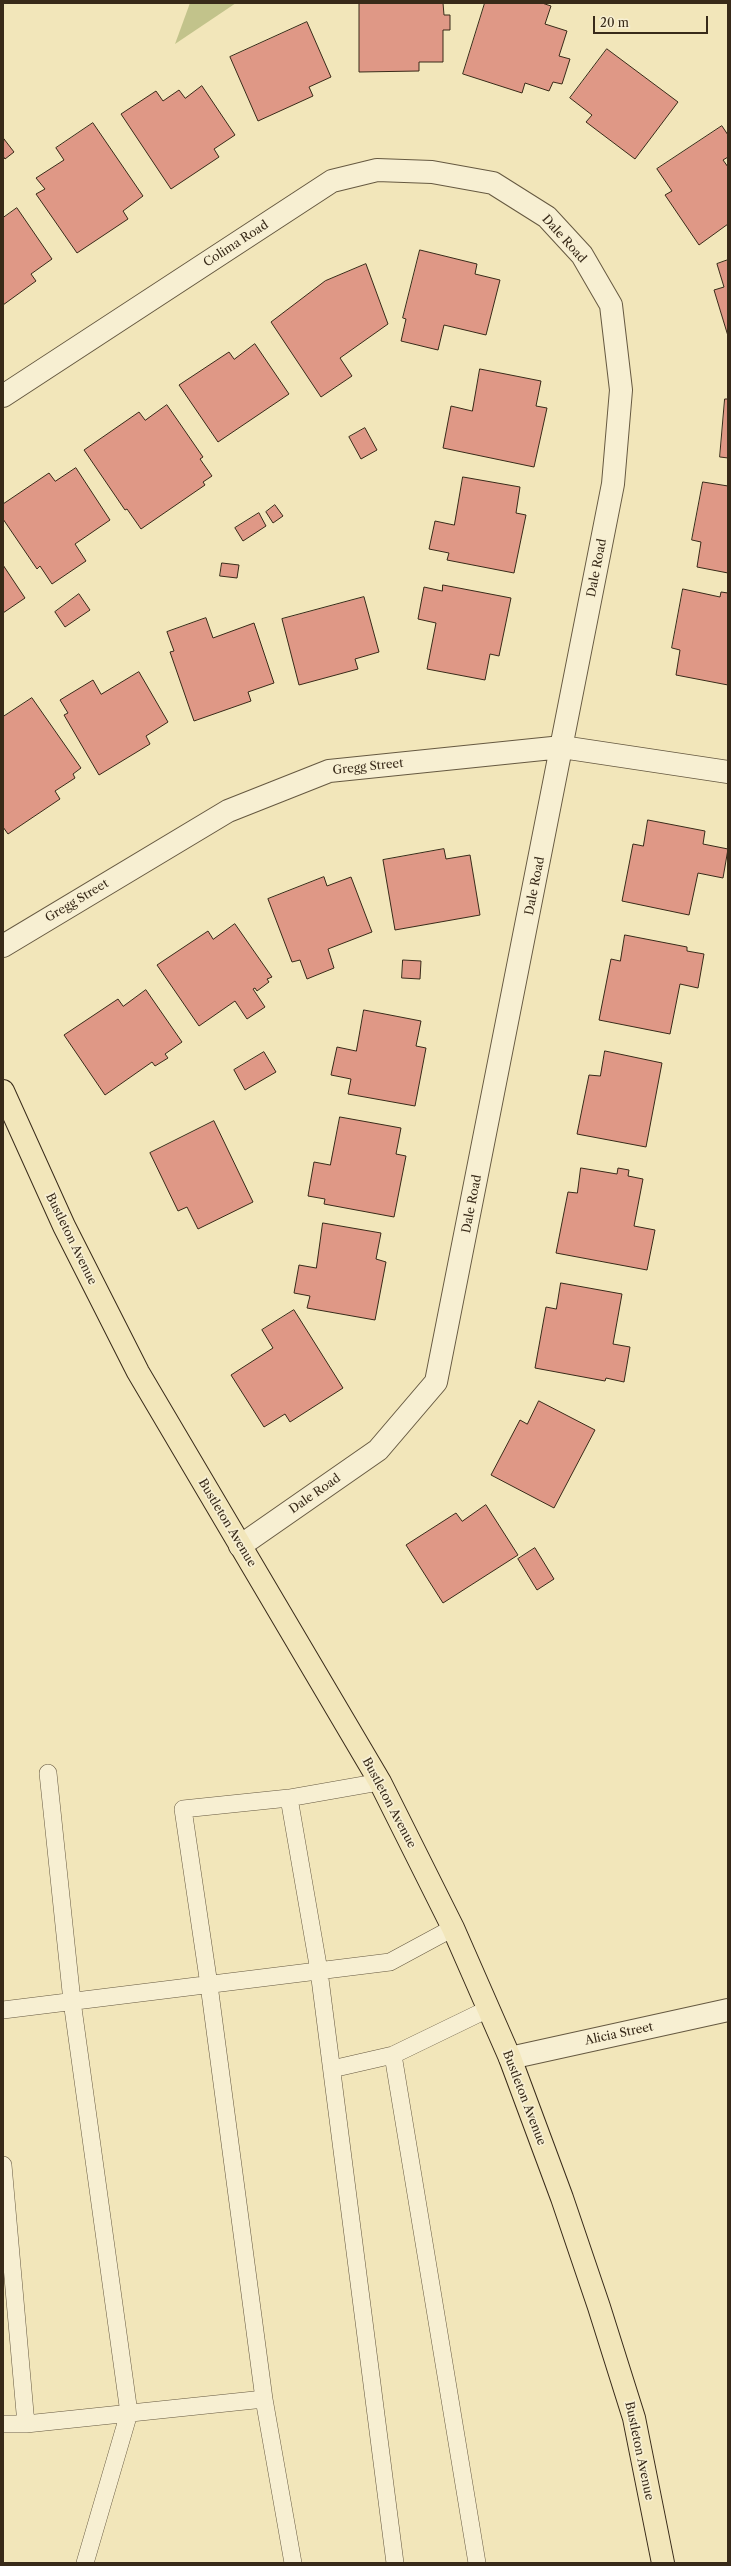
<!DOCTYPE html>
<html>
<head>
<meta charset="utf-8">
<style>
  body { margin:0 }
  #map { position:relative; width:731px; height:2566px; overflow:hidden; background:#f2e6ba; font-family:"Libre Caslon Text",serif }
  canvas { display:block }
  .frame { position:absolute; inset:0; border:4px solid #382a19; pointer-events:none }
  .scale { position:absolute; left:593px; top:16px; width:115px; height:18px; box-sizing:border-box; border:2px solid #382a19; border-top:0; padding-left:5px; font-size:12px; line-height:14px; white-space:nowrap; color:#382a19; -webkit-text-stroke:3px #f7efd2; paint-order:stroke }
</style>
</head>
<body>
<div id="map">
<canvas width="731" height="2566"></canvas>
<div class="frame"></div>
<div class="scale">20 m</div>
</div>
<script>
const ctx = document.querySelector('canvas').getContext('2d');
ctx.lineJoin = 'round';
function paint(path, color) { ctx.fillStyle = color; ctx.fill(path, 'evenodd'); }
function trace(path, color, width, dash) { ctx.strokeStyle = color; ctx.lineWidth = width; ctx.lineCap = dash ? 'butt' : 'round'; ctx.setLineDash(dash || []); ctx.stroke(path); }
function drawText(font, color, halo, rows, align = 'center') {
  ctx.font = font + ' "Libre Caslon Text",serif'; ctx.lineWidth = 3.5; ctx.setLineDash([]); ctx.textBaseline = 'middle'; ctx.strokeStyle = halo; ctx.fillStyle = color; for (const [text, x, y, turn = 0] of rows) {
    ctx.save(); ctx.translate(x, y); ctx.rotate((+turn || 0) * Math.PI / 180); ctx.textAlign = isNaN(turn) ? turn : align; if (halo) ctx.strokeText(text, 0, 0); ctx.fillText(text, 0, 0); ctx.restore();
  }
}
const green = new Path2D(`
  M190 3H236L175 44Z`);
const building = new Path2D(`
  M363 3H443L444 15H450V30H443V62H419V71L359 72V4Z
  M485 3H542L551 6 545 24 567 31 559 56 570 59 562 84 553 82 549 91 525 83 522 93 463 74Z
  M307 22 331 77 309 87 313 96 258 121 230 57Z
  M607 49 678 102 635 159 586 122 592 115 570 98Z
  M202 86 235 135 214 149 219 157 171 189 121 114 156 91 163 101 179 90 185 98Z
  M93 123 143 196 123 211 128 219 77 253 36 194 45 189 36 178 64 160 56 148Z
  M722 126 728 135V157L723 160 728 167V224L699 245 665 195 672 191 657 169Z
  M4 139 14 152 5 159 3 156Z
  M17 208 52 259 31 274 36 281 3 305V218Z
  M420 250 477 264 475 274 500 280 486 335 444 325 438 350 401 341 406 319 403 318Z
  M728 260V336L714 290 724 287 717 264Z
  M366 264 388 324 340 358 352 376 321 397 271 322 325 281Z
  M255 344 289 394 218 442 179 385 229 352 234 359Z
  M480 369 541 381 536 406 547 408 534 467 443 448 451 406 472 411Z
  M725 399H728V458L720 457Z
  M167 405 203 457 200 459 212 476 203 482 205 485 141 529 127 509 125 510 84 450 139 412 145 420Z
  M365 428 377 450 361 459 349 437Z
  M76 468 110 520 75 544 86 561 52 584 40 566 37 569 3 519V504L49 473 55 481Z
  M463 477 520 487 516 513 526 515 514 573 447 560 449 553 429 549 435 521 454 525Z
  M703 482 728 486V573L697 567 701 542 692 540Z
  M275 505 283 516 273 523 266 512Z
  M259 513 266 526 243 541 235 528Z
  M222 563 239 565 237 578 220 576Z
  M3 565 25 598 3 613Z
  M443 585 511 598 499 656 490 654 485 680 427 669 436 623 418 619 424 587 442 591Z
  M683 589 720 597 721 592 728 593V685L676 675 680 650 672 648Z
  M79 594 90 610 65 627 55 612Z
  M364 597 379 652 355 659 358 669 299 685 282 619Z
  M206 618 213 638 254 623 274 683 248 692 251 701 194 721 170 652 174 651 167 632Z
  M139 672 168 722 146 736 150 744 99 775 64 715 68 713 60 700 93 680 101 694Z
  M32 698 81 768 73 774 75 778 55 791 60 799 8 834 3 827V717Z
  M648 820 705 831 703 844 728 849 723 878 698 873 689 915 622 901 633 844 643 846Z
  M444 849 446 859 470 855 480 915 395 930 383 860Z
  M324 877 327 886 351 877 372 932 328 949 334 968 307 979 300 960 292 962 268 899Z
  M235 924 272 977 267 979 269 982 257 991 255 988 253 989 265 1007 247 1019 235 1001 199 1026 157 965 208 931 213 939Z
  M625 935 687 947V951L704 954 698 988 680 984 670 1034 599 1020 611 959 620 961Z
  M403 960 421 961 420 979 402 978Z
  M146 990 182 1042 165 1054 168 1058 155 1066 152 1062 105 1095 64 1035 118 999 123 1006Z
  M364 1010 421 1021 416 1046 426 1048 415 1106 348 1094 351 1079 331 1075 337 1047 356 1051Z
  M605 1051 662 1063 646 1147 577 1134 589 1075 600 1076Z
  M264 1052 276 1072 245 1090 234 1070Z
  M340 1117 401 1128 396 1154 406 1156 394 1217 324 1204 325 1199 308 1196 314 1162 330 1165Z
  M214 1121 253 1202 198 1229 187 1207 178 1211 150 1153Z
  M581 1168 617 1174 618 1168 629 1170 628 1176 643 1179 634 1226 655 1230 647 1270 556 1253 568 1192 577 1193Z
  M323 1223 381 1233 376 1259 386 1262 375 1320 307 1308 310 1296 294 1293 299 1265 316 1268Z
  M561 1283 622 1294 613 1344 630 1347 624 1382 606 1378 605 1381 535 1368 546 1307 556 1309Z
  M294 1310 343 1388 290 1422 285 1414 264 1427 231 1375 273 1348 262 1330Z
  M539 1401 595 1430 554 1508 491 1475 520 1420 527 1424Z
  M486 1505 518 1555 443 1603 406 1545 456 1513 462 1521Z
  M535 1548 554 1579 537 1590 518 1559Z`);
const lane = new Path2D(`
  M48 1773 72 2001 129 2413 85 2563
  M289 1798 319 1971 395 2563
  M3 2010 390 1962 453 1928
  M332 2069 393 2055
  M3 2165 26 2424 264 2399 209 1985 183 1809 289 1798 380 1782
  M264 2399 293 2563
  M3 2424H26
  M477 2563 393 2055 488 2009`);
const street = new Path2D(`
  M3 396 332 181 377 170 432 172 493 183 547 217 582 255 611 305 621 390 613 484 436 1382 378 1450 240 1546
  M3 946 228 811 329 771 562 747 728 772
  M510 2058 728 2010`);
const primary = new Path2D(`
  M3 1091 64 1226 138 1372 380 1782 453 1928 510 2058 562 2198 599 2307 634 2418 663 2563`);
const streetNames = [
  ["Dale Road",564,239,48],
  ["Colima Road",236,244,-33],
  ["Dale Road",597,568,-79],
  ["Gregg Street",368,767,-6],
  ["Dale Road",535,886,-79],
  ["Gregg Street",77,901,-31],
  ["Dale Road",472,1204,-79],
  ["Bustleton Avenue",71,1239,64],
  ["Dale Road",315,1494,-35],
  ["Bustleton Avenue",227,1523,59],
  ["Bustleton Avenue",389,1803,62],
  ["Alicia Street",619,2034,-12],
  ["Bustleton Avenue",524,2098,69],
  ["Bustleton Avenue",639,2451,78]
];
paint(green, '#c2c38b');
paint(building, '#df9886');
trace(building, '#382a19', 1);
trace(lane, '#665941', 18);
trace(street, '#665941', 24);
trace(primary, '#382a19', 24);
trace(lane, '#f7efd2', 17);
trace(street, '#f7efd2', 22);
trace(primary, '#f2e6ba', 22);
drawText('12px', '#382a19', '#f7efd2', streetNames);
</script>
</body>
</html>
